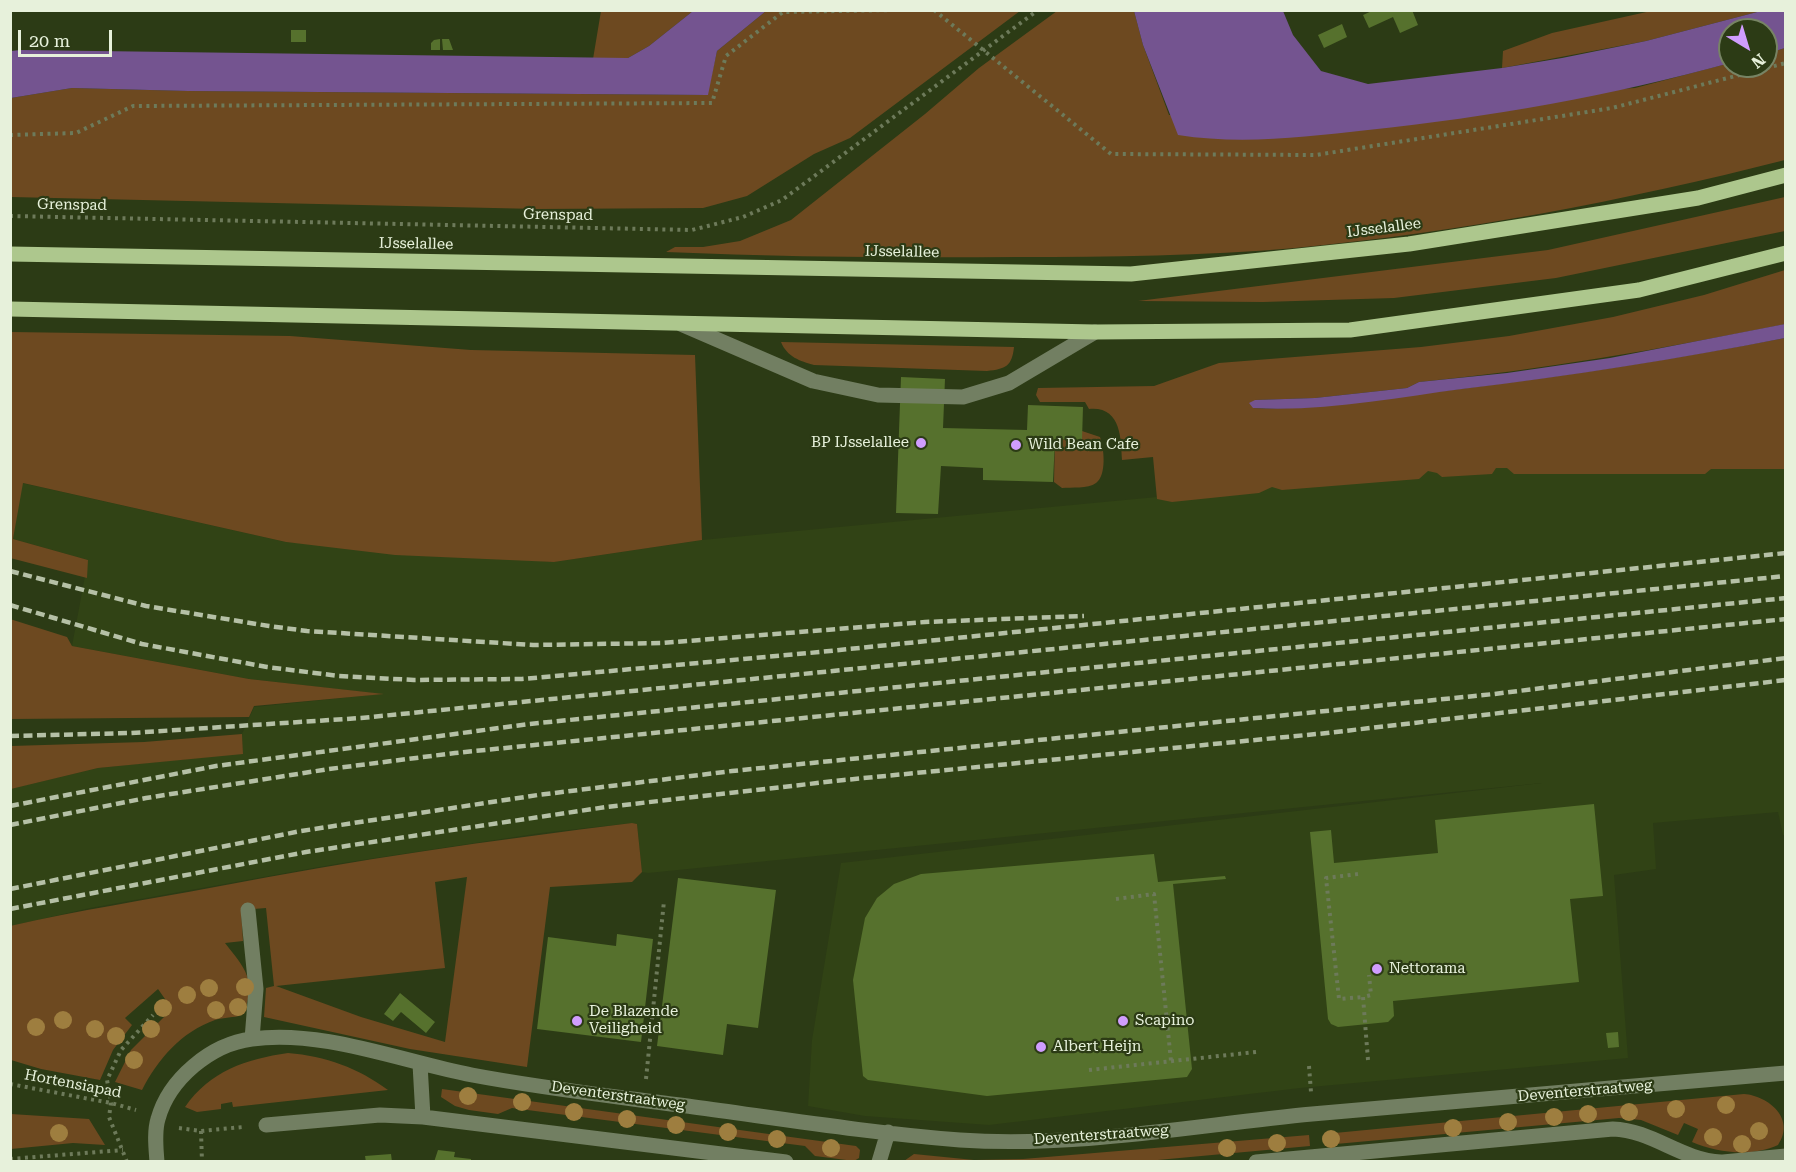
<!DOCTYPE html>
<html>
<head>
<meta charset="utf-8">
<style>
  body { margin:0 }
  #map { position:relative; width:1796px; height:1172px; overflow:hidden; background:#2c3b15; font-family:"Roboto Serif",serif }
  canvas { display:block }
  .frame { position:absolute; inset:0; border:12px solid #e7f1db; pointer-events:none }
  .north { position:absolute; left:1718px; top:18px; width:60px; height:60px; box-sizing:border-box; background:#2c3b15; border:2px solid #778464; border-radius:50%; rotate:142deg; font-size:16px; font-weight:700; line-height:24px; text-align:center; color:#e7f1db }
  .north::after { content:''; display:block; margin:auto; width:21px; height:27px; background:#d09dfe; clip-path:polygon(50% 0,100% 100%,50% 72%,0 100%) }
  .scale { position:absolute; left:18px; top:30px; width:94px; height:27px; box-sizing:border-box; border:3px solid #e7f1db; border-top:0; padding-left:8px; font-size:18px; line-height:21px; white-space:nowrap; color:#e7f1db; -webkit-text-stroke:4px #2c3b15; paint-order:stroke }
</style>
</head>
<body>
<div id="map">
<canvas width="1796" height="1172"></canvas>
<div class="frame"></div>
<div class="north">N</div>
<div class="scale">20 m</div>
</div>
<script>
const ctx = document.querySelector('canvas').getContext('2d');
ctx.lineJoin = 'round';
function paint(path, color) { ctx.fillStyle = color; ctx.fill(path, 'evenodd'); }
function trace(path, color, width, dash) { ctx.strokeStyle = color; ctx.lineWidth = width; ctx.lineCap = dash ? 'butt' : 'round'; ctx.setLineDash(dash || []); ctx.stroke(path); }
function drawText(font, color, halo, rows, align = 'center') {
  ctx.font = font + ' "Roboto Serif",serif'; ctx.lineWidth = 4.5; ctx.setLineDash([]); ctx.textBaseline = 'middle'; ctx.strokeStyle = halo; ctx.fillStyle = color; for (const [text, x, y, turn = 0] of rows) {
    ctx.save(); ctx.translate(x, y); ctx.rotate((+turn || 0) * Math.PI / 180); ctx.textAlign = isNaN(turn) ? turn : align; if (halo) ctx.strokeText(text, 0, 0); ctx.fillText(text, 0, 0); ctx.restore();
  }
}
const built = new Path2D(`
  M1785 409V835H1783L1778 812 1653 823 1656 869 1614 875 1628 1058 1300 1088 989 1125 865 1116 808 1106 812 1040 841 863 1542 783 648 873 642 872 637 824 632 823 541 833 336 864 90 908 11 926 10 789 98 768 243 753 242 734 254 707 381 694 249 679 72 646 88 560 13 539 22 483 286 542 554 562 702 540 1157 497Z`);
const green = new Path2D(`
  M601 11H693L649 46 628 58 593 59Z
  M766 11H1020L850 138 814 154 747 196 703 208 537 209 11 197V98L72 88 188 91 707 95 717 51Z
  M1057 11H1134L1143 45 1169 115 1635 88 1730 63V66H1766V54L1785 48V160C1624 201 1461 232 1295 248 1203 256 1110 257 1018 257 900 258 783 257 666 252L675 247H703L740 241 791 220 925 114 979 68Z
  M1651 11H1761L1646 41 1502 68 1503 51 1552 33Z
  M1785 197V231L1556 278 1394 298 1263 302 1138 301 1548 250Z
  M1785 270V324L1781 325C1661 349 1541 370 1419 382L1407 388 1315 398 1255 400 1253 408C1307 411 1363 400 1417 394 1541 380 1663 361 1785 338V469H1711L1705 474H1514L1507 468H1496L1492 474 1442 477 1437 473 1428 471 1419 479 1282 490 1272 487 1259 493 1172 502 1157 499 1153 457 1122 460C1121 438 1121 406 1089 409L1085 402H1040L1036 395 1038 388 1154 386 1219 363 1421 347 1509 336 1613 317 1704 295Z
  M11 332 290 336 471 350 695 355 702 540 554 562 395 555 286 542 23 483 13 539 88 560 87 578 18 560 10 558Z
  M781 342 1014 347C1012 366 1006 369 987 371L814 365C800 361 787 357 781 342Z
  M1082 431 1100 437C1104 448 1107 475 1096 483 1088 489 1071 487 1062 488L1054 482 1055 439 1081 440Z
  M10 619 67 637 72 646 249 679 384 694 254 706 249 717 11 719Z
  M242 734 243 754 98 768 11 789V746L144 742Z
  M632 823 637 824 642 872 632 882 550 887 527 1067 410 1049 264 1017 266 988 274 986 266 908 241 910 243 941 225 943C244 967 259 982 242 1015 234 1018 224 1017 215 1020 181 1032 158 1059 142 1090L115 1082 131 1050 172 1009 158 989 125 1018 132 1025 113 1050 100 1080 41 1069 11 1060 10 926C79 910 147 900 215 887 354 860 493 840 632 823ZM467 877 445 1042 361 1017 276 986 445 968 435 882Z
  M288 1053C326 1056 358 1068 388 1090L233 1107 232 1102 221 1104V1109L197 1112 185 1107C210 1071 246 1059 288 1053Z
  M442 1089 856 1146 860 1150 859 1158 854 1161 815 1156 805 1146 512 1108 498 1114 469 1110 455 1106 441 1097Z
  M1744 1094C1769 1096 1796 1119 1778 1145 1753 1157 1717 1153 1692 1142L1698 1129 1684 1123 1678 1135 1641 1120 1619 1118 1325 1145 1324 1134Z
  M11 1114 89 1119 105 1145 73 1143 11 1149Z
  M1309 1135 1310 1146 1136 1162 904 1161 914 1154 974 1160 1023 1159Z`);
const water = new Path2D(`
  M693 11H766L717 51 708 95 188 91 72 88 11 98V51L20 50 628 58 649 46Z
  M1134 11H1283L1293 35 1321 71 1368 84 1502 68 1562 58 1646 41 1761 11H1785V48L1766 54V30H1730V63C1611 96 1491 117 1368 130 1305 137 1241 145 1178 135L1143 45Z
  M1785 324V338C1678 359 1570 376 1462 389 1394 398 1322 412 1253 408L1249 403 1255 400 1315 398 1407 388 1419 382 1507 373 1610 358Z`);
const building = new Path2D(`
  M1374 10H1412L1418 25 1400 33 1393 17 1369 28 1363 15Z
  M1342 24 1347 37 1324 48 1318 35Z
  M291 30H306V42H291Z
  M440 39V50H431V43L434 40Z
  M442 39H449L453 50H443Z
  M901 377 945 379 943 428 1027 430 1028 405 1083 407 1082 440 1055 439 1053 482 983 480V468L941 466 938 514 896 513Z
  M1594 804 1603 896 1570 899 1579 982 1393 1001 1394 1016 1388 1022 1338 1027 1331 1024 1328 1019 1310 832 1331 830 1334 863 1438 853 1435 820Z
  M1154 854 1158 882 1225 876 1226 879 1173 884 1192 1069 1187 1077 987 1096 868 1080 863 1076 853 980 865 918 877 898 894 884 921 874Z
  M678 878 776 890 758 1028 727 1024 723 1055 657 1046Z
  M617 934 653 939 641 1042 537 1029 548 937 616 946Z
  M400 993 435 1022 426 1033 401 1012 393 1021 384 1014Z
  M1618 1032 1619 1047 1608 1048 1606 1033Z
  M438 1150 455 1152 454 1157 471 1159V1162H434Z
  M391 1154 392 1162H366L365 1156Z`);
const path = new Path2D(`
  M934 10 1111 154 1316 155 1612 108 1786 63
  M10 135 76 133 133 106 712 103 726 56 783 12 895 10
  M10 216 692 230 743 217 782 200 1038 10
  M1358 874 1326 878 1339 999 1363 997
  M1116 899 1154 894 1171 1061
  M1368 1060 1363 997 1371 995 1369 975
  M1309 1066 1311 1092
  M1089 1070 1256 1052
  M646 1079 664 901
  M10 1084 111 1103 136 1110
  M179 1128 201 1131 243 1127
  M201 1131 202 1162
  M10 1159 123 1150
  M127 1162 109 1117 111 1103 107 1080 121 1050 153 1015`);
const minor = new Path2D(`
  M681 324 813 381 878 395 963 397 1009 383 1095 332
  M248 910 256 989 252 1039
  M420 1064 423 1117
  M266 1125 380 1115 423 1117 786 1162
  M157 1162C156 1148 154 1132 158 1119 169 1079 211 1044 252 1039 322 1029 403 1062 472 1075 546 1089 620 1097 694 1107 783 1119 871 1133 960 1140 1078 1148 1196 1125 1312 1114 1470 1099 1628 1087 1786 1073
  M879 1162 888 1132
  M1256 1162 1613 1129C1652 1130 1681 1160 1721 1162
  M1723 1162 1786 1156`);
const major = new Path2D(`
  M10 254 1131 274 1409 244 1698 198 1786 175
  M10 309 1095 332 1350 330 1639 290 1786 253`);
const rail = new Path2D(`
  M10 571 146 606 269 626 307 631 533 645 662 643 925 622 1084 616
  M10 605 142 644 267 667 339 676 414 680 522 679 820 652 1786 553
  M10 736 131 733 361 718 1786 576
  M10 806 216 766 529 724 1786 598
  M10 825 146 798 329 769 455 753 1786 619
  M10 889 301 831 538 795 732 771 1494 694 1786 658
  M10 909 306 852 606 807 844 780 1327 733 1786 680`);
const trees = [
  [245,987],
  [209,988],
  [187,995],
  [238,1007],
  [163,1008],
  [216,1010],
  [63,1020],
  [36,1027],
  [95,1029],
  [151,1029],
  [116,1036],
  [134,1060],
  [468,1096],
  [522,1102],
  [1726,1105],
  [1676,1109],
  [574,1112],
  [1629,1112],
  [1588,1114],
  [1554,1117],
  [627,1119],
  [1508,1122],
  [676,1125],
  [1453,1128],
  [1759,1131],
  [728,1132],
  [59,1133],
  [1713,1137],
  [777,1139],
  [1331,1139],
  [1277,1143],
  [1742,1144],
  [831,1148],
  [1227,1148]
];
const markers = [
  [921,443,6,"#d09dfe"],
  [1016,445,6,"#d09dfe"],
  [1377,969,6,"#d09dfe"],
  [577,1021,6,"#d09dfe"],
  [1123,1021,6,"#d09dfe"],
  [1041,1047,6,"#d09dfe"]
];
const streetNames = [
  ["Grenspad",72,205,1],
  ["Grenspad",558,215,1],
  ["IJsselallee",1384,228,-7],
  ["IJsselallee",416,244,1],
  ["IJsselallee",902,252,1],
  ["Hortensiapad",73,1084,11],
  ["Deventerstraatweg",1585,1091,-5],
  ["Deventerstraatweg",618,1096,8],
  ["Deventerstraatweg",1101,1135,-4]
];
const poiNames = [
  ["BP IJsselallee",909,443,"right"],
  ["Wild Bean Cafe",1028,445],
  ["Nettorama",1389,969],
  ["De Blazende",589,1012],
  ["Veiligheid",589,1029],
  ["Scapino",1135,1021],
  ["Albert Heijn",1053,1047]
];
paint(built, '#314315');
paint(green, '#6d4920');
paint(water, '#745490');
paint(building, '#56712d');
trace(path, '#6d7a5a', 4, [3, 4.5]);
trace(minor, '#727f62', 15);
trace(major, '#adc78d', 15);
trace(rail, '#b5c0a6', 4.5, [9, 4.5]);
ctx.fillStyle = '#9e7e3f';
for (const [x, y] of trees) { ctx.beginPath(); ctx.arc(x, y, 9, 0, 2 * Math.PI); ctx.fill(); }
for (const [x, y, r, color] of markers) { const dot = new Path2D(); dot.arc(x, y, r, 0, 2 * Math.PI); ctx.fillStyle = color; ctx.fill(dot); trace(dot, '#2c3b15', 2); }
drawText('15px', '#e7f1db', '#2c3b15', streetNames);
drawText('15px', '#e7f1db', '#2c3b15', poiNames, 'left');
</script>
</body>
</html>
